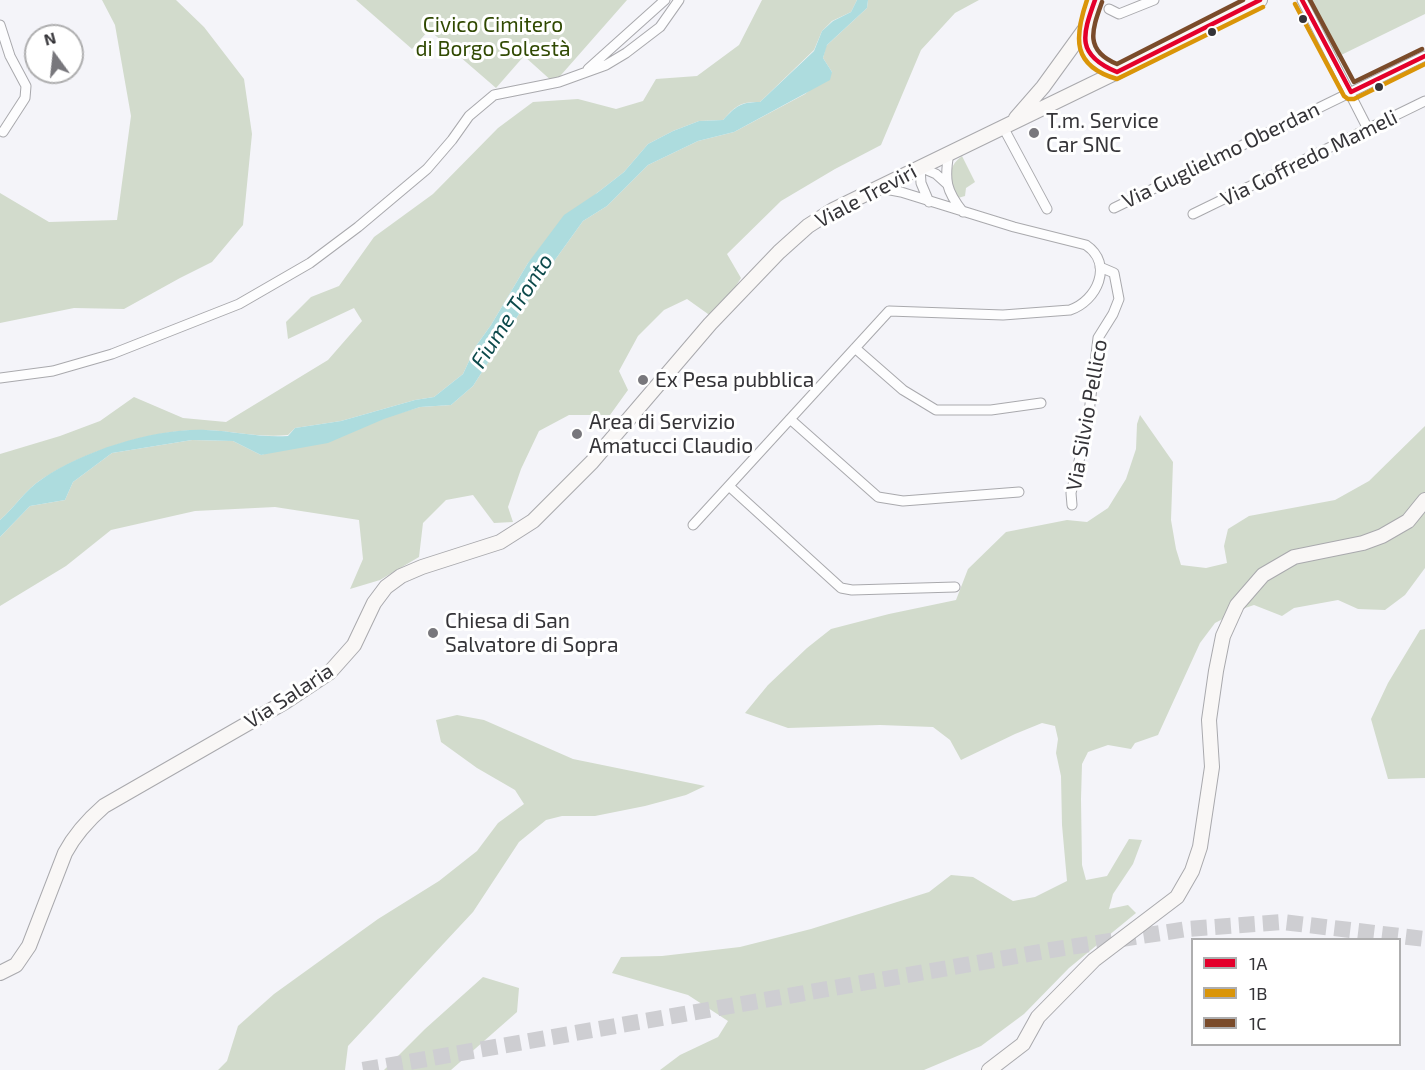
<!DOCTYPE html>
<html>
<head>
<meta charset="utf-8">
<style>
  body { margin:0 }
  #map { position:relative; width:1425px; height:1070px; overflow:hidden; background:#f4f4f9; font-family:"Exo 2",sans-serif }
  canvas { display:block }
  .legend { position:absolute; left:1191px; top:938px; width:210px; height:108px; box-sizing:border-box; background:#fff; border:2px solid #aeaeaf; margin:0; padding:8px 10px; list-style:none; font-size:18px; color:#353438 }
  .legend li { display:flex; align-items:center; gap:12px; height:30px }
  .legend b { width:30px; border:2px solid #aeaeaf }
  .north { position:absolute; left:24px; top:24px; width:60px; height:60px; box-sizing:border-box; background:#fff; border:2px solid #aeaeaf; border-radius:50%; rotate:345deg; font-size:16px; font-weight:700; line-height:24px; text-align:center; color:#353438 }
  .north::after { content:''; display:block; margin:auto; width:21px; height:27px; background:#78777c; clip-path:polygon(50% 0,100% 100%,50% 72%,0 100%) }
</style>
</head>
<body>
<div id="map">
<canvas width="1425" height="1070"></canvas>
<ul class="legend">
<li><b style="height:8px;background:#e4002b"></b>1A</li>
<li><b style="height:8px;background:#da9508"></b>1B</li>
<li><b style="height:8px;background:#7a4b2a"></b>1C</li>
</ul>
<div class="north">N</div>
</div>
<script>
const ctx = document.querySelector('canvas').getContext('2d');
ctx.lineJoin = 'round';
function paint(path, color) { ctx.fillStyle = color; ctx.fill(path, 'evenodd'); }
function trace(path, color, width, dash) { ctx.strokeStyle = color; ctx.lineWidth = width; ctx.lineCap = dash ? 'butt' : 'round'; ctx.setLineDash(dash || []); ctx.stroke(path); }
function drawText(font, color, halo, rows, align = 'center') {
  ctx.font = font + ' "Exo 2",sans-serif'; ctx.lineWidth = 6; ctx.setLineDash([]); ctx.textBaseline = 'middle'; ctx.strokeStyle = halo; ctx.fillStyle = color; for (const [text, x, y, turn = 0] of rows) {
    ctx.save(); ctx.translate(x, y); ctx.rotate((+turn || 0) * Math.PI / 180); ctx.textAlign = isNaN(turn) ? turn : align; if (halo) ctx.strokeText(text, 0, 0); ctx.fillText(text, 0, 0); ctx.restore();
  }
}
const green = new Path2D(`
  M102 0H176L204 27 244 79 252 134 243 225 212 262 180 278 124 309 74 308 0 323V193L49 222 117 220 131 116 115 25Z
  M356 0H627L554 83 524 56 496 88 429 30 412 49Z
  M762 0H857L851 12 832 21 822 31 814 50 760 102C741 101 735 106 723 120L699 121 673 131 648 144 624 172 597 193 528 263 491 325 476 346 463 374 434 397 415 400 341 421 295 428 288 435C260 438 234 431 206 430 156 428 84 451 42 479 26 489 14 508 0 520V454L60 436 100 421 134 397 183 418 226 422 328 360 362 321 354 308 288 339 286 322 311 297 339 286 374 237 433 194 498 128 533 102 578 99 616 109 643 101 656 79 697 76 739 45Z
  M868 0H979L955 13 921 50 881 145 835 169 781 201 727 254 741 278 715 319 687 299 664 310 638 336 619 371 628 390 610 415H569L539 431 521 469 508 507 513 522 494 523 473 495 446 500 423 523 419 557 380 580 350 589 363 559 359 520 275 507 195 511 111 530 66 566 0 606V537L30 506 65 500 73 482 112 453 192 440 233 441 261 455 420 407 451 405 473 386 542 278 583 221 607 206 648 165 698 141 734 132 805 94 832 72 823 58 826 46 867 8Z
  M1306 0H1425V14L1337 57Z
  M962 156 975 182 966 188 965 196 958 198C949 184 946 167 962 156Z
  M1140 415 1173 462 1171 520 1176 549 1181 565 1206 568 1227 563 1224 546 1228 529 1249 516 1335 500 1369 481 1425 426V568L1405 595 1385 610 1358 609 1338 600 1294 608 1282 616 1254 605 1242 609 1215 623 1200 643 1158 735 1135 743 1131 749 1108 745 1088 752 1082 764 1081 799 1082 865 1086 880 1107 876 1129 839 1142 840 1133 864 1113 894 1109 909 1128 905 1136 913 1069 968 1024 1014 981 1046 924 1070H660L680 1055 718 1037 728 1021 688 995 612 973 621 957 662 956 740 947 811 929 929 892 951 875 973 877 1013 901 1035 897 1067 881 1062 825 1061 776 1056 753 1058 739 1055 726 1042 723 1015 734 961 760 950 740 933 727 880 725 788 728 745 713 768 685 807 648 831 629 889 614 956 600 968 569 1006 532 1067 520 1087 522 1108 508 1126 479 1136 449 1137 424Z
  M1425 629V778L1388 779 1371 719 1388 683 1420 630Z
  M457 715 484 720 573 759 705 786 686 795 645 806 595 816H562L546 820 519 842 473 912 348 1046 345 1070H218L227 1061 238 1026 274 994 378 919 439 881 477 851 498 823 524 804 515 790 477 768 441 742 436 720Z
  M483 977 519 988 517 1012 451 1070H384L425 1029Z`);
const water = new Path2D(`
  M857 0H868L867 8 827 45 823 58 832 72 830 80 734 132 698 141 648 165 607 206 583 221 542 278 473 386 451 405 420 407 384 419 328 443 261 455 233 441 192 440 112 453 73 482 65 500 30 506 0 537V520C14 508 26 489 42 479 85 450 155 428 206 430 234 431 260 438 288 436L295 428 341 421 415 400 434 397 463 374 476 346 491 325 528 263 564 215 597 193 624 172 648 144 673 131 699 121 723 120C736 106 741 102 760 102L814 51 822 31 833 21 851 12Z`);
const highwayTunnel = new Path2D(`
  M363 1070 1051 950 1187 929 1283 922 1425 939`);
const street = new Path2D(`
  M1302 0 1368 129
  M1109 9 1119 14 1154 0
  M0 25 10 56 26 86 25 98 3 132
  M588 69 665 0
  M1003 127 1047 209
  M949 153C944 180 946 191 963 212
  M929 202 921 183 920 167 936 174 947 184
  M1114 208 1425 56
  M1193 214 1425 101
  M855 348 903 390 936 410H991L1041 403
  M0 378 53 371 112 354 239 304 310 263 358 227 427 169 452 140 469 116 494 95 559 82 606 65 626 53 660 27 679 0
  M790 419 878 497 903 501 1019 492
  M730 487 841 588 852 590 955 587
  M1072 505 1071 493 1087 429 1098 338 1113 314 1119 299 1114 273 1100 267
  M693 525 889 311 1003 315 1070 310C1097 301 1114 264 1086 245L1014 227 901 192 880 188`);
const secondary = new Path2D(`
  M1085 29C1086 55 1093 64 1117 72
  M1016 118 1043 87 1085 29 1095 0
  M0 973 16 965 29 946 65 853C75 834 88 820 104 806L285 702 330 672 354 645 374 603 386 587 401 576 422 567 500 542 533 521 592 462 710 324 779 252 808 226 833 210 878 188 1117 72 1260 0
  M989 1070 1023 1044 1038 1017 1094 960 1177 897 1192 871 1200 847 1212 767 1209 720 1216 671 1223 636 1237 605 1263 575 1294 557 1363 543 1382 536 1408 521 1425 500`);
const bus1 = new Path2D(`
  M1095 0C1082 36 1076 55 1117 72L1260 0
  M1302 0 1351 92 1425 56`);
const bus2 = new Path2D(`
  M1087 0C1074 38 1072 66 1117 79L1263 7
  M1295 4 1344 96 1348 99H1354L1425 64`);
const bus3 = new Path2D(`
  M1310 0 1354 82 1422 49
  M1102 2C1092 30 1084 50 1117 64L1243 0`);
const markers = [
  [1303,19,5,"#353438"],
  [1212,32,5,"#353438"],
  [1379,87,5,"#353438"],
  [1034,133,6,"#78777c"],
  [643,380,6,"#78777c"],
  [577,434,6,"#78777c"],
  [433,633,6,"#78777c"]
];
const parkNames = [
  ["Civico Cimitero",493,25],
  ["di Borgo Solestà",493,49]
];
const poiNames = [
  ["T.m. Service",1046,121],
  ["Car SNC",1046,145],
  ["Ex Pesa pubblica",655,380],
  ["Area di Servizio",589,422],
  ["Amatucci Claudio",589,446],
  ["Chiesa di San",445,621],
  ["Salvatore di Sopra",445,645]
];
const streetNames = [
  ["Via Guglielmo Oberdan",1221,155,-26],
  ["Via Goffredo Mameli",1309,158,-26],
  ["Viale Treviri",866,196,-28],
  ["Via Silvio Pellico",1087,415,-80],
  ["Via Salaria",289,696,-33]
];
const waterNames = [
  ["Fiume Tronto",512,311,-57]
];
paint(green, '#d2dbcc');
paint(water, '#addcde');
trace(highwayTunnel, '#ceced2', 16, [16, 8]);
trace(street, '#a9a9ad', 11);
trace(secondary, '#a9a9ad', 16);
trace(street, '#fdfdfe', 9);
trace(secondary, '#f9f7f6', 14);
trace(bus1, '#e4002b', 4.5);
trace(bus2, '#da9508', 4.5);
trace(bus3, '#7a4b2a', 4.5);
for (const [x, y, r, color] of markers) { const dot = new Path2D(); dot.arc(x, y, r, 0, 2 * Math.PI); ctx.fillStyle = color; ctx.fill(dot); trace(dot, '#fff', 2); }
drawText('21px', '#304902', '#fff', parkNames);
drawText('21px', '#353438', '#fff', poiNames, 'left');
drawText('21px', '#353438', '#fff', streetNames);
drawText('italic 22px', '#0c494b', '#fff', waterNames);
</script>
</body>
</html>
